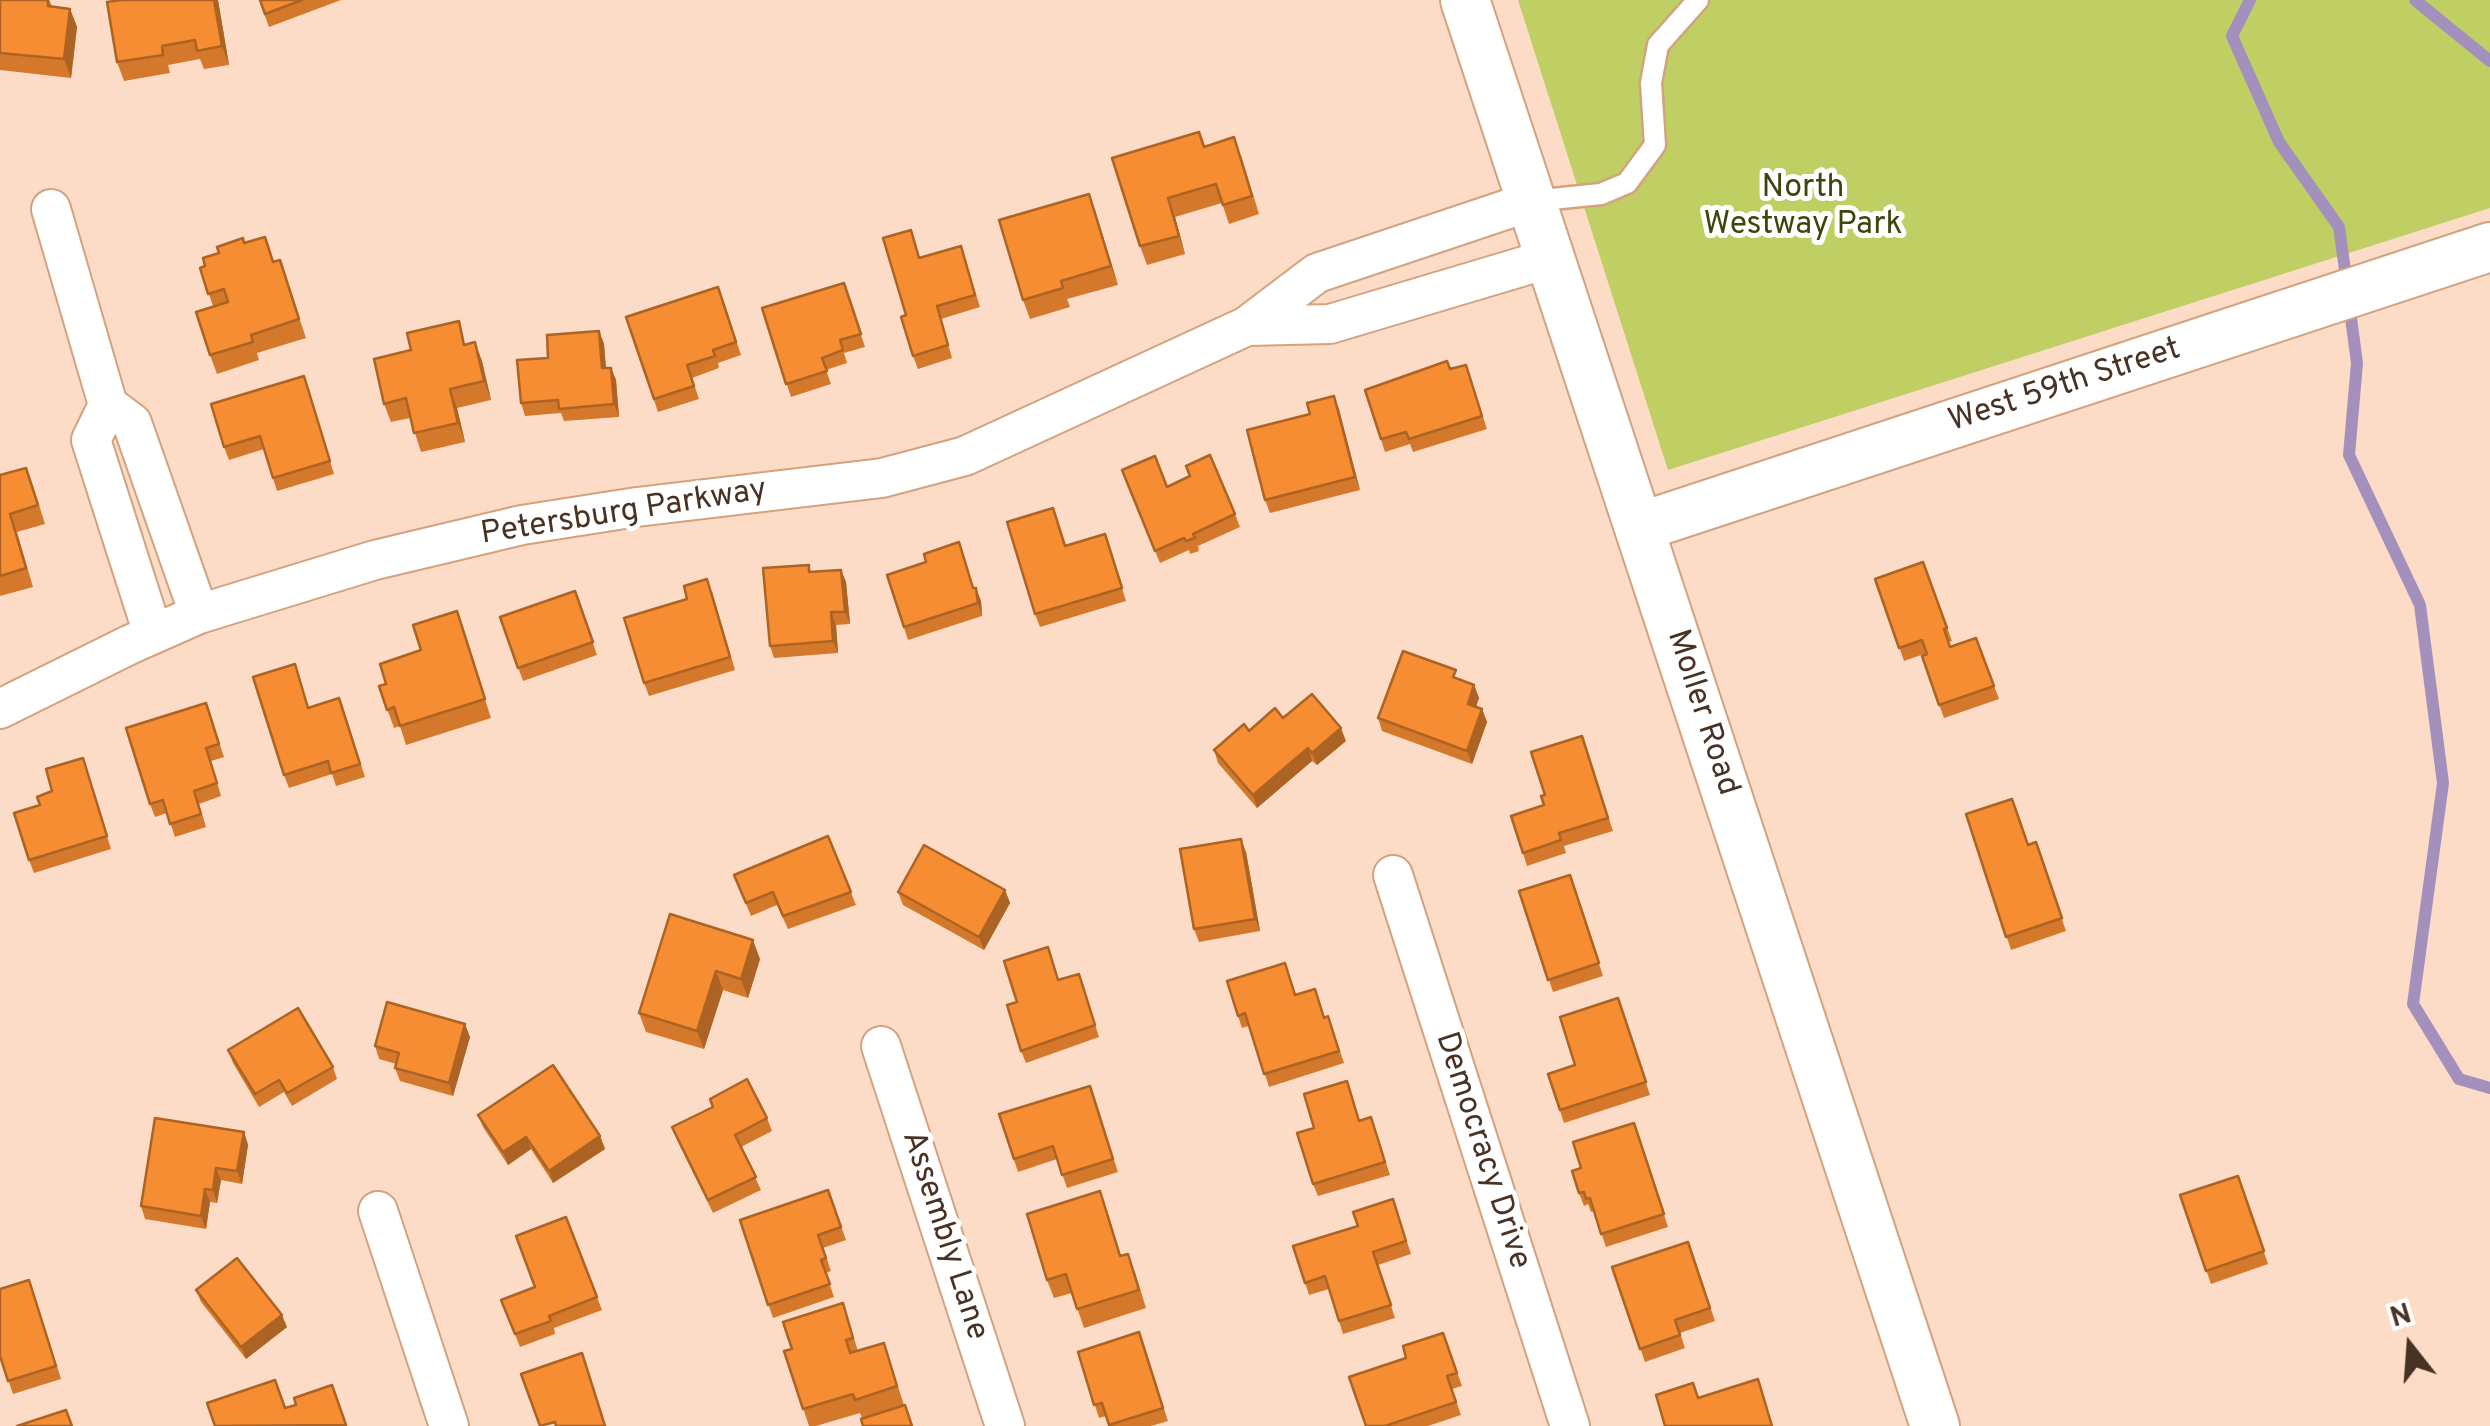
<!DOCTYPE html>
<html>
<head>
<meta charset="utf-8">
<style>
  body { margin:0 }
  #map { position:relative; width:2490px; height:1426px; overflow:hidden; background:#fcdcc7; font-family:Overpass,sans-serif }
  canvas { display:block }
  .north { position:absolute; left:2360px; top:1296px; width:100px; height:100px; -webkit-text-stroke:8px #fff; paint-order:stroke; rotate:343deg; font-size:28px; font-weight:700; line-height:40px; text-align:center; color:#473224 }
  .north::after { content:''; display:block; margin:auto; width:35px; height:45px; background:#473224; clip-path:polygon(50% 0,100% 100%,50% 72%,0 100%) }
</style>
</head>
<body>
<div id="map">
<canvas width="2490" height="1426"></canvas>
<div class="north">N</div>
</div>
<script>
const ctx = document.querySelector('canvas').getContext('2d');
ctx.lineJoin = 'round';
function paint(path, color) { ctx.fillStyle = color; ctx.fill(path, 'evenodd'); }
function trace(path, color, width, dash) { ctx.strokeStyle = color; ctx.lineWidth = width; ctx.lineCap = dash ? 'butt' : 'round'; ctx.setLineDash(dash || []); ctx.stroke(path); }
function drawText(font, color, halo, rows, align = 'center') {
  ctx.font = font + ' Overpass,sans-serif'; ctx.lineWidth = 10; ctx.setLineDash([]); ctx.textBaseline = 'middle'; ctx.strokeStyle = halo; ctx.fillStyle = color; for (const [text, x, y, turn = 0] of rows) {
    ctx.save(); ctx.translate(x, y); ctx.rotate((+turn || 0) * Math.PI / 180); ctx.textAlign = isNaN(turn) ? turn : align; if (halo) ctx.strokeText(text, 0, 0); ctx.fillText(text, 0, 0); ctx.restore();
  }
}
const green = new Path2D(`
  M1518 0H2490V208L1668 470Z`);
const stream = new Path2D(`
  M2250 0 2232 36 2279 142 2339 227 2347 284
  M2415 0 2490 61
  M2349 303 2357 363 2349 455 2420 605 2443 783 2413 1004 2459 1079 2490 1088`);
const service = new Path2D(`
  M1532 201 1601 194 1627 183 1655 145 1651 83 1658 45 1698 0`);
const minor = new Path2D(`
  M51 209 108 405 132 423 199 614
  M1247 326 1330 324 1551 258
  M108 405 91 440 153 634
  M0 709 129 645 199 614 375 560 522 525 637 507 882 478 965 456 1247 326 1317 273 1532 201
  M1393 875 1570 1426
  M881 1046 1005 1426
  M378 1211 449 1426`);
const tertiary = new Path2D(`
  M1465 0 1935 1426
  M1640 527 2490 247`);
const wall = new Path2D(`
  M0 0H49L52 6 70 9 77 27 71 78 0 70Z
  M218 0 229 65 204 69 200 59 168 65 170 73 124 81 117 62Z
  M259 0H341L269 27Z
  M1199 132 1205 146 1241 155 1259 214 1229 224 1222 203 1175 217 1185 254 1147 265 1140 246Z
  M1089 194 1118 285 1067 299 1070 307 1030 319 1023 300Z
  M244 243 274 262 280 260 306 338 257 353 259 360 217 374 210 355 213 306 200 268 205 266 219 253Z
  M961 246 980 307 941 319 952 358 918 369 913 356 906 315 920 257Z
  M844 283 865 347 844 353 847 363 826 370 831 384 791 397 762 308Z
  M718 287 741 355 718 363 719 368 692 378 699 399 658 412 626 317Z
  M599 331 604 344 606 368H611L616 380 619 417 564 421 561 413 525 416 521 403 548 358Z
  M467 344 482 361 491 400 457 408 465 442 421 452 410 418 391 422 384 404Z
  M1466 365 1487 429 1413 452 1410 444 1385 452 1365 390Z
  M304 376 334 474 277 491 264 449 229 460 224 447Z
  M1334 396 1360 490 1270 513 1265 500 1310 414Z
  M1122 470 1167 487 1190 476 1235 514 1240 527 1198 546 1199 551 1190 554 1189 550 1160 563Z
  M0 475 33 486 45 524 17 532 33 587 0 596Z
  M1053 508 1066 546 1105 534 1126 601 1040 627 1035 614Z
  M926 562 974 588 981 601 982 616 908 640 887 575Z
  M1923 562 1952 641 1948 642 1950 647 1976 638 1999 699 1944 718 1922 656 1927 653 1904 661 1875 579Z
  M841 570 846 582 850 624 836 625 838 653 774 658 770 646 811 572Z
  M575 591 597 655 523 681 500 617Z
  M712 591 735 670 649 696 644 683Z
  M463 630 491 718 406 745 400 726 394 728 379 686 386 684 421 650Z
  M1459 679 1474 685 1479 698 1476 707 1482 709 1487 722 1472 764 1382 731 1378 718Z
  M206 703 224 757 211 761 221 796 199 804 206 827 175 837 167 813 155 817 150 804Z
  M309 708 344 711 365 777 336 786 332 774 289 788 284 775Z
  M1283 718 1346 741 1317 765 1312 761 1257 808 1218 763 1214 750 1249 731Z
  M1582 736 1613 831 1564 846 1566 853 1527 866 1523 853 1544 805 1545 795Z
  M83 758 111 849 34 873 29 860 52 791Z
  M1966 814 2028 845 2036 842 2066 931 2011 950Z
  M828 836 856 905 788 929 777 905 751 916 734 875Z
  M1246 852 1260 931 1199 942 1194 929Z
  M1570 875 1603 976 1553 992 1519 891Z
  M1005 890 1010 903 984 950 903 905 898 892Z
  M670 914 760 959 748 998 723 990 704 1049 646 1032 639 1013Z
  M1079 974 1099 1037 1026 1063 1021 1051 1017 1002 1059 980Z
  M1295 995 1324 1018 1328 1016 1344 1063 1269 1087 1249 1026 1242 1028 1238 1016Z
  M1618 998 1650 1095 1564 1123 1548 1074 1575 1065Z
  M470 1037 453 1096 400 1081 395 1068 396 1064 379 1059 375 1046Z
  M228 1050 333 1067 337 1079 292 1106 284 1092 259 1107 233 1063Z
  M1347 1081 1359 1121 1371 1117 1390 1175 1318 1196 1313 1184 1314 1128Z
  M1090 1086 1118 1172 1067 1188 1057 1159 1018 1172 999 1114Z
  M478 1115 600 1136 605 1149 553 1183 531 1149 508 1165 483 1127Z
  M767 1118 772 1131 741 1147 761 1190 713 1213 677 1140 672 1127Z
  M1634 1123 1668 1227 1606 1247 1594 1211 1591 1212 1588 1204 1584 1206 1579 1193 1581 1168Z
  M244 1132 248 1145 242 1184 221 1180 217 1203 210 1202 206 1229 145 1219 141 1206Z
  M2238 1176 2268 1264 2211 1284 2180 1195Z
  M828 1190 846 1240 823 1248 831 1271 826 1273 834 1297 773 1318 740 1220Z
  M1393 1199 1411 1254 1378 1265 1395 1318 1343 1334 1329 1289 1309 1295 1293 1246 1358 1226Z
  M1107 1210 1121 1256 1135 1272 1146 1308 1084 1328 1072 1293 1054 1298 1047 1280Z
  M566 1217 602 1310 554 1328 555 1334 520 1347 501 1300 535 1287Z
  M1688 1242 1715 1321 1680 1333 1685 1348 1645 1362 1612 1267Z
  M196 1290 287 1327 246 1359 201 1302Z
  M34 1293 61 1379 13 1394 0 1356Z
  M843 1303 858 1351 884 1343 904 1405 862 1418 860 1413 816 1426H809L784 1351 792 1349Z
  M1139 1332 1168 1421 1151 1426H1109L1106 1416 1099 1418 1078 1352Z
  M1443 1333 1462 1386 1452 1389 1461 1415 1428 1426H1366L1406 1358Z`);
const shadedWall = new Path2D(`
  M214 0H218L229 65 222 46Z
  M70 9 77 27 71 78 64 59Z
  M1089 194 1096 213 1118 285 1111 266Z
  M1168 198 1175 217 1185 254 1179 236Z
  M599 331 604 344 607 381 602 368Z
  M475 342 482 361 491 400 484 381Z
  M611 368 616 380 619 417 614 404Z
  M450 389 457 408 465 442 458 423Z
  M1334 396 1339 409 1360 490 1355 477Z
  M841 570 846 582 850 624 845 612Z
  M976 588 981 601 982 616 978 603Z
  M831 612 836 625 838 653 833 641Z
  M1474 685 1479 698 1472 717 1468 704Z
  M1482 709 1487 722 1472 764 1467 751Z
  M1341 728 1346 741 1317 765 1312 753Z
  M1308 748 1312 761 1257 808 1253 795Z
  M1241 839 1246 852 1260 931 1255 919Z
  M1005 890 1010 903 984 950 979 937Z
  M753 940 760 959 748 998 741 979Z
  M716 971 723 990 704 1049 697 1031Z
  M465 1024 470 1037 453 1096 449 1083Z
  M244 1132 248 1145 242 1184 237 1171Z
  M600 1136 605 1149 553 1183 549 1171Z
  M526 1137 531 1149 508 1165 503 1152Z
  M216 1168 221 1180 217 1203 213 1190Z
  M205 1189 210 1202 206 1229 201 1216Z
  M282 1315 287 1327 246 1359 241 1347Z`);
const building = new Path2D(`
  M0 0H48V6L70 9 64 59 0 53Z
  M121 0H214L222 46 197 51 195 40 162 46 163 55 117 62 107 2Z
  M260 0H302L265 14Z
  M1199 132 1204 147 1234 137 1252 196 1223 205 1216 184 1168 198 1179 236 1140 246 1112 158Z
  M1089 194 1111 266 1061 281 1063 288 1023 300 999 220Z
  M911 230 919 258 961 246 975 295 937 306 948 345 913 356 901 317 906 315 883 238Z
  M265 237 273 262 280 260 299 319 251 335 253 342 210 355 196 312 228 302 224 289 208 294 200 268 205 266 203 258 219 253 217 247 243 238 244 243Z
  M844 283 861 334 840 340 843 350 822 358 827 371 786 384 762 308Z
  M718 287 736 342 713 350 715 356 687 365 694 386 654 399 626 317Z
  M459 321 464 345 475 342 484 381 450 389 458 423 414 433 406 398 384 404 374 359 411 350 407 333Z
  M599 331 602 368H611L614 404 559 409 558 400 521 403 517 360 548 358 547 335Z
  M1447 361 1450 369 1466 365 1482 416 1409 439 1406 432 1381 439 1365 390Z
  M304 376 330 461 273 478 260 436 224 447 211 404Z
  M1334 396 1355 477 1265 500 1247 430 1310 414 1307 403Z
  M1210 455 1235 514 1193 534 1195 538 1186 541 1184 538 1155 551 1122 470 1155 456 1167 487 1190 476 1186 466Z
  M26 468 38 505 10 514 26 568 0 576V475Z
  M1053 508 1065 546 1105 534 1122 588 1035 614 1007 522Z
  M959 542 973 588H976L978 603 904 627 887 575 926 562 924 554Z
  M1923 562 1947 628 1944 629 1950 647 1976 638 1994 686 1939 705 1922 656 1927 654 1922 640 1899 648 1875 579Z
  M809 565V572L841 570 845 612H831L833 641 770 646 763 568Z
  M707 579 730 657 644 683 624 618 687 599 684 586Z
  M575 591 593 642 518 668 500 617Z
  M457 611 485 699 400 726 394 707 387 710 379 686 386 684 380 664 421 650 413 625Z
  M1403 651 1456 670 1453 677 1474 685 1468 704 1482 709 1467 751 1378 718Z
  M295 664 308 708 339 698 360 764 331 773 328 761 284 775 253 677Z
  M1312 694 1341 728 1312 753 1308 748 1253 795 1214 750 1244 724 1249 731 1275 708 1283 718Z
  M206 703 219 744 206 748 217 783 194 791 201 814 170 824 163 800 150 804 126 728Z
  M1582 736 1608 818 1559 833 1561 840 1523 853 1511 816 1544 805 1541 796 1545 795 1531 752Z
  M83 758 107 836 29 860 14 813 40 805 37 797 52 791 46 769Z
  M2012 799 2028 845 2036 842 2062 918 2006 937 1966 814Z
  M828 836 851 892 783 916 773 892 746 903 734 875Z
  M1241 839 1255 919 1194 929 1180 849Z
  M924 845 1005 890 979 937 898 892Z
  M1570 875 1599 963 1548 980 1519 891Z
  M670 914 753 940 741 979 716 971 697 1031 639 1013Z
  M1048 947 1058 980 1079 974 1095 1025 1021 1051 1007 1005 1017 1002 1004 961Z
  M1285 963 1295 995 1315 989 1324 1018 1328 1016 1339 1051 1264 1074 1245 1013 1238 1016 1227 981Z
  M1618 998 1646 1082 1560 1110 1548 1074 1575 1065 1560 1017Z
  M387 1002 465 1024 449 1083 395 1068 399 1053 375 1046Z
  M298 1008 333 1067 287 1093 279 1080 255 1094 228 1050Z
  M553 1065 600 1136 549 1171 526 1137 503 1152 478 1115Z
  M747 1079 767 1118 735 1135 756 1177 708 1200 672 1127 713 1107 710 1099Z
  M1347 1081 1359 1121 1371 1117 1385 1162 1313 1184 1297 1133 1314 1128 1304 1094Z
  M1090 1086 1113 1159 1062 1175 1053 1146 1014 1159 999 1114Z
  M155 1118 244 1132 237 1171 216 1168 213 1190 205 1189 201 1216 141 1206Z
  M1634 1123 1664 1214 1601 1234 1590 1198 1586 1199 1584 1192 1579 1193 1572 1171 1581 1168 1573 1142Z
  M2238 1176 2264 1251 2206 1271 2180 1195Z
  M828 1190 841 1227 818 1235 826 1258 821 1260 830 1284 768 1305 740 1220Z
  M1100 1191 1120 1256 1128 1254 1139 1290 1077 1309 1066 1274 1047 1280 1027 1214Z
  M1393 1199 1406 1241 1373 1252 1391 1305 1339 1321 1325 1276 1305 1283 1293 1246 1358 1226 1353 1212Z
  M566 1217 597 1297 549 1316 551 1321 515 1334 501 1300 535 1287 516 1236Z
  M1688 1242 1710 1308 1675 1320 1680 1335 1640 1349 1612 1267Z
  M237 1258 282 1315 241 1347 196 1290Z
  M29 1280 56 1366 8 1381 0 1356V1289Z
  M843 1303 853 1338 846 1340 850 1353 884 1343 897 1386 855 1400 853 1394 803 1409 784 1351 792 1349 783 1322Z
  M1139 1332 1163 1408 1109 1425 1102 1403 1094 1405 1078 1352Z
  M1443 1333 1457 1373 1447 1376 1456 1402 1385 1426H1366L1349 1377 1406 1358 1403 1346Z
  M582 1353 605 1426H556L555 1422 540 1426 521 1374Z
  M1758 1379 1772 1426H1665L1656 1395 1693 1383 1698 1398Z
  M275 1380 285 1408 296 1405 294 1398 332 1385 346 1425 215 1426 207 1403Z
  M905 1405 912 1426H863L861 1419Z
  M66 1410 72 1426H17Z`);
const parkNames = [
  ["North",1803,190],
  ["Westway Park",1803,227]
];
const streetNames = [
  ["West 59th Street",2065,387,-18],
  ["Petersburg Parkway",624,514,-9],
  ["Moller Road",1701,713,72],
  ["Democracy Drive",1481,1151,72],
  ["Assembly Lane",943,1236,72]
];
paint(green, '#bfcf63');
trace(stream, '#a390bd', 12);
trace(service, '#d3a27f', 25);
trace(minor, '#d3a27f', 42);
trace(tertiary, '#d3a27f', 52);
trace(service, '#fff', 20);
trace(minor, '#fff', 38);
trace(tertiary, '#fff', 48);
paint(wall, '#d4792b');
paint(shadedWall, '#ac6323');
paint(building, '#f68d32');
trace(building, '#ac6323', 2.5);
drawText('32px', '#3e450d', '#fff', parkNames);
drawText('32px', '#473224', '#fff', streetNames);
</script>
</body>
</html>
